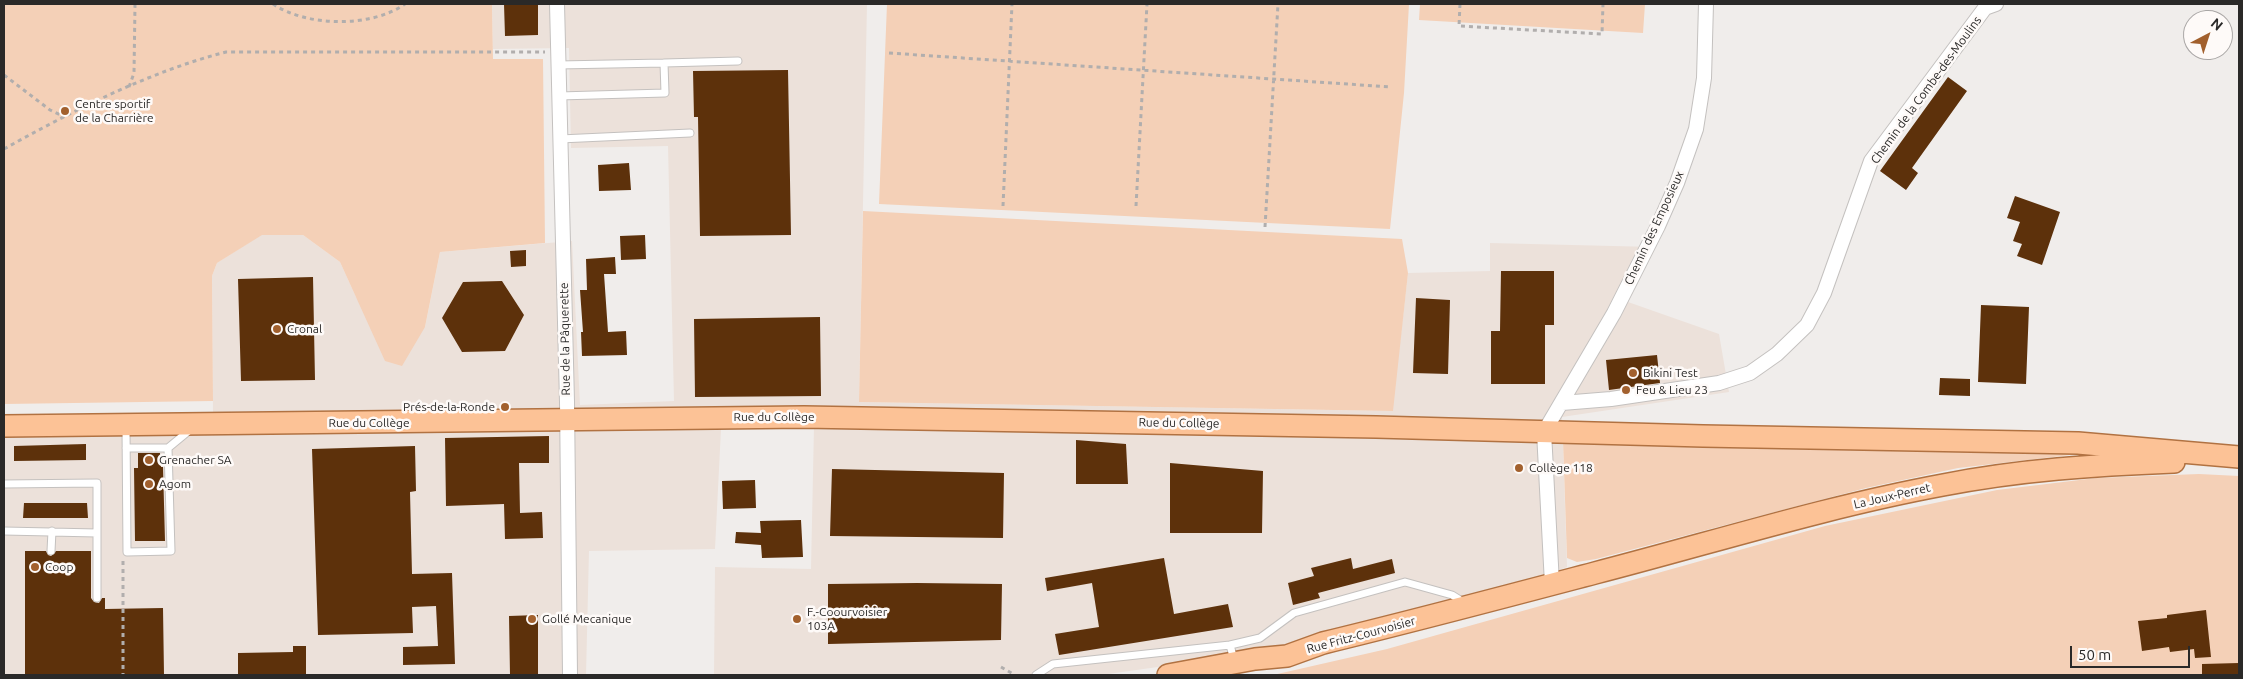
<!DOCTYPE html>
<html>
<head>
<meta charset="utf-8">
<style>
  body { margin:0 }
  #map { position:relative; width:2243px; height:679px; overflow:hidden; background:#f0edeb; font-family:Ubuntu,sans-serif }
  canvas { display:block }
  .frame { position:absolute; inset:0; border:5px solid #2a2928; pointer-events:none }
  .north { position:absolute; left:2183px; top:10px; width:50px; height:50px; box-sizing:border-box; background:#fefaf8; border:1px solid #a9a6a5; border-radius:50%; rotate:40deg; font-size:14px; font-weight:700; line-height:20px; text-align:center; color:#2a2928 }
  .north::after { content:''; display:block; margin:auto; width:18px; height:22px; background:#a2602d; clip-path:polygon(50% 0,100% 100%,50% 72%,0 100%) }
  .scale { position:absolute; left:2070px; top:646px; width:120px; height:22px; box-sizing:border-box; border:2px solid #2a2928; border-top:0; padding-left:6px; font-size:15px; line-height:18px; white-space:nowrap; color:#2a2928; -webkit-text-stroke:4px #fefaf8; paint-order:stroke }
</style>
</head>
<body>
<div id="map">
<canvas width="2243" height="679"></canvas>
<div class="frame"></div>
<div class="north">N</div>
<div class="scale">50 m</div>
</div>
<script>
const ctx = document.querySelector('canvas').getContext('2d');
ctx.lineJoin = 'round';
function paint(path, color) { ctx.fillStyle = color; ctx.fill(path, 'evenodd'); }
function trace(path, color, width, dash) { ctx.strokeStyle = color; ctx.lineWidth = width; ctx.lineCap = dash ? 'butt' : 'round'; ctx.setLineDash(dash || []); ctx.stroke(path); }
function drawText(font, color, halo, rows, align = 'center') {
  ctx.font = font + ' Ubuntu,sans-serif'; ctx.lineWidth = 5; ctx.setLineDash([]); ctx.textBaseline = 'middle'; ctx.strokeStyle = halo; ctx.fillStyle = color; for (const [text, x, y, turn = 0] of rows) {
    ctx.save(); ctx.translate(x, y); ctx.rotate((+turn || 0) * Math.PI / 180); ctx.textAlign = isNaN(turn) ? turn : align; if (halo) ctx.strokeText(text, 0, 0); ctx.fillText(text, 0, 0); ctx.restore();
  }
}
const built = new Path2D(`
  M492 4H867L859 402 1392 411 1408 273 1490 271V243L1654 247 1628 302 1719 334 1729 392 1562 417 1567 567 1541 577 1257 653 1101 675H714L715 567 811 569 814 426 721 429 715 549 589 551 586 675H4V418L213 414 212 276 217 263 262 234 303 235 340 262 356 297 425 327 440 252 572 241 580 405 674 401 668 146 571 148 569 48 493 49Z`);
const green = new Path2D(`
  M4 4H492L493 59H543L545 243 440 252 425 327 402 366 385 361 340 262 303 235H262L217 263 212 276 213 401 4 404Z
  M887 4H1409L1404 93 1390 229 879 204Z
  M1420 4H1645L1643 33 1419 20Z
  M863 211 1402 239 1408 273 1393 411 859 402Z
  M1563 441 2079 454 1958 468 1866 488 1596 559 1577 562 1567 558Z
  M2199 474 2239 476V675H1273L1387 649 1825 526 1997 490 2096 478Z`);
const building = new Path2D(`
  M504 4H538V35L505 36Z
  M788 70 791 235 700 236 698 117H694L693 71Z
  M1948 77 1967 91 1912 168 1918 173 1906 190 1880 171Z
  M629 163 631 190 599 191 598 165Z
  M2015 196 2060 212 2042 265 2017 256 2022 244 2013 241 2020 222 2007 218Z
  M645 235 646 259 621 260 620 236Z
  M526 250V266L511 267 510 251Z
  M615 257 616 274H604L608 332 626 331 627 355 582 356 581 332H583L580 290H587L586 259Z
  M1501 271H1554V325H1545V384H1491V331H1500Z
  M313 277 315 380 241 381 238 279Z
  M502 281 524 315 505 351 462 352 442 318 463 282Z
  M1416 298 1450 300 1448 374 1413 373Z
  M1981 305 2029 307 2026 384 1978 382Z
  M820 317 821 396 695 397 694 319Z
  M1657 355 1660 383 1609 390 1606 360Z
  M1940 378 1970 379V396L1939 395Z
  M549 436V463H519L520 513 542 512 543 538 505 539 504 504 446 506 445 438Z
  M1076 440 1126 444 1128 484H1076Z
  M86 444V460L14 461V446Z
  M415 446 416 491 410 492 412 574 452 573 455 664 403 665V647L438 646 436 606 412 607 413 633 318 635 312 449Z
  M138 453H160L161 467H163L165 541H135L134 468H138Z
  M1170 463 1263 471 1262 533H1170Z
  M832 469 1004 473 1003 538 830 536Z
  M755 480 756 508 723 509 722 481Z
  M24 503H87L88 518H23Z
  M801 520 803 557 762 558 761 545 735 543 736 532 761 533 760 521Z
  M25 551H46L48 555 51 556 56 551H91V598L94 602 99 603 102 598H105V609L163 608 164 675H25Z
  M1164 558 1174 614 1228 604 1233 627 1059 655 1055 634 1099 627 1092 583 1047 591 1045 578Z
  M1351 558 1353 569 1392 559 1395 573 1318 593 1320 598 1293 605 1288 583 1314 576 1311 568Z
  M917 583 1002 584 1001 640 828 644V584Z
  M2206 610 2211 657 2195 658 2194 649 2170 652 2169 647 2142 651 2138 621 2167 618V615Z
  M538 615V675H510L509 616Z
  M293 646H306V675H238V653L293 652Z
  M2239 663V675H2202V664Z`);
const path = new Path2D(`
  M273 4C307 27 371 28 405 4
  M1460 4 1459 26 1602 34 1603 4
  M889 53 1391 87
  M4 75 50 110 65 117
  M129 87 134 73 135 4
  M4 149C72 111 151 71 226 52H545
  M1003 206 1012 4
  M1136 206 1147 4
  M1265 227 1278 4
  M123 561V675
  M1001 667 1015 675`);
const service = new Path2D(`
  M664 63 738 61
  M558 65 664 63 665 93 559 96
  M560 139 690 133
  M126 428 127 552 171 551 168 448H126
  M168 448 191 429
  M4 484 97 483V598
  M4 531 97 533
  M51 551 52 531
  M1230 645 1260 638 1294 613 1405 582 1452 595 1465 603
  M1036 675 1053 664 1230 645 1234 660`);
const minor = new Path2D(`
  M557 4 567 402 570 675
  M1562 403 1611 399 1719 383 1750 373 1777 354 1807 325 1824 293 1871 161 1985 8 1996 4
  M1552 584 1544 432 1614 313 1658 226 1677 183 1696 129 1704 78 1706 4`);
const primary = new Path2D(`
  M4 426 804 417 1376 427 1703 436 2078 443 2239 457
  M1168 675 1255 659 1287 656 1323 643C1414 621 1504 597 1595 573 1711 543 1825 507 1943 485 2019 470 2096 465 2174 462`);
const markers = [
  [65,111,5,"#a2602d"],
  [277,329,5,"#a2602d"],
  [1633,373,5,"#a2602d"],
  [1626,390,5,"#a2602d"],
  [505,407,5,"#a2602d"],
  [149,460,5,"#a2602d"],
  [1519,468,5,"#a2602d"],
  [149,484,5,"#a2602d"],
  [35,567,5,"#a2602d"],
  [532,619,5,"#a2602d"],
  [797,619,5,"#a2602d"]
];
const streetNames = [
  ["Chemin de la Combe-des-Moulins",1926,90,-54],
  ["Chemin des Emposieux",1654,228,-65],
  ["Rue de la Pâquerette",565,339,-91],
  ["Rue du Collège",774,417],
  ["Rue du Collège",369,423],
  ["Rue du Collège",1179,423,1],
  ["La Joux-Perret",1892,496,-13],
  ["Rue Fritz-Courvoisier",1361,635,-15]
];
const poiNames = [
  ["Centre sportif",75,104],
  ["de la Charrière",75,118],
  ["Cronal",287,329],
  ["Bikini Test",1643,373],
  ["Feu & Lieu 23",1636,390],
  ["Prés-de-la-Ronde",495,407,"right"],
  ["Grenacher SA",159,460],
  ["Collège 118",1529,468],
  ["Agom",159,484],
  ["Coop",45,567],
  ["F.-Coourvoisier",807,612],
  ["103A",807,626],
  ["Gollé Mecanique",542,619]
];
paint(built, '#ece1da');
paint(green, '#f4d0b7');
paint(building, '#5d310b');
trace(service, '#c4c1bf', 9);
trace(minor, '#c4c1bf', 16);
trace(primary, '#b17242', 24);
trace(path, '#b1aead', 3, [4, 4]);
trace(service, '#fff', 7);
trace(minor, '#fff', 14);
trace(primary, '#fcc296', 21);
for (const [x, y, r, color] of markers) { const dot = new Path2D(); dot.arc(x, y, r, 0, 2 * Math.PI); ctx.fillStyle = color; ctx.fill(dot); trace(dot, '#fefaf8', 2); }
drawText('12px', '#2a2928', '#fefaf8', streetNames);
drawText('12px', '#2a2928', '#fefaf8', poiNames, 'left');
</script>
</body>
</html>
